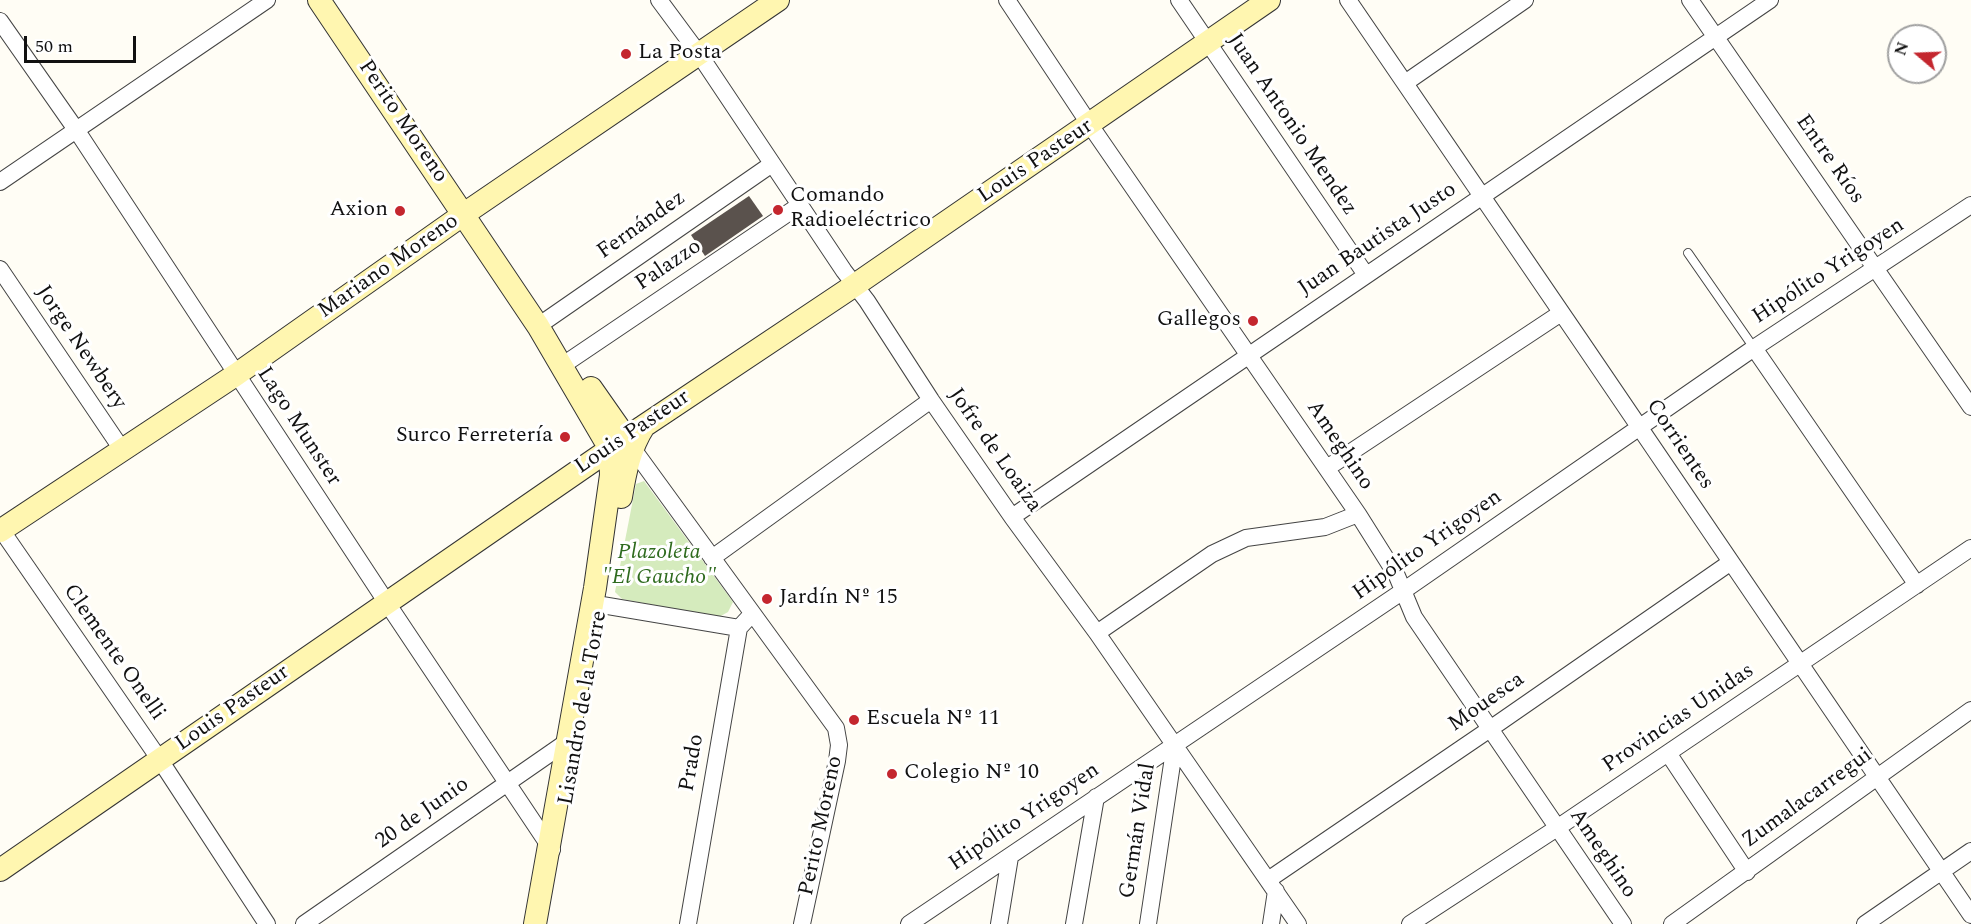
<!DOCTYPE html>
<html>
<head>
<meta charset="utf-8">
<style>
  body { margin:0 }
  #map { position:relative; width:1971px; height:924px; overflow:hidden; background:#fffdf5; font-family:Spectral,serif }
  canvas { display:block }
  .north { position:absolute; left:1887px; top:24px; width:60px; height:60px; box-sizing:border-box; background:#fff; border:2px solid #a0a0a0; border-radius:50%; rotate:289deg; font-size:16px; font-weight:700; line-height:24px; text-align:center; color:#111 }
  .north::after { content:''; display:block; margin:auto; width:21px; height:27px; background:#c4262e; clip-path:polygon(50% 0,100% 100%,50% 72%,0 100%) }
  .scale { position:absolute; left:24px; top:36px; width:112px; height:27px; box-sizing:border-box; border:3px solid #111; border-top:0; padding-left:8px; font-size:18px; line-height:21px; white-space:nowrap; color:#111; -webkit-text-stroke:4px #fff; paint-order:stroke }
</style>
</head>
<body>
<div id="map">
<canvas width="1971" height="924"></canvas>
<div class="north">N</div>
<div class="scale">50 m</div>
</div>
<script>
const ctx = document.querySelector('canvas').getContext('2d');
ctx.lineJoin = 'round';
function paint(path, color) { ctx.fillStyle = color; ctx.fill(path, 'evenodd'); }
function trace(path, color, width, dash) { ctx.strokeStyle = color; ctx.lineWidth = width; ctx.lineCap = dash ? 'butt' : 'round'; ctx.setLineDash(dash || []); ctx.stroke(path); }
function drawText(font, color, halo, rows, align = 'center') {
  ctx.font = font + ' Spectral,serif'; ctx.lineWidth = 6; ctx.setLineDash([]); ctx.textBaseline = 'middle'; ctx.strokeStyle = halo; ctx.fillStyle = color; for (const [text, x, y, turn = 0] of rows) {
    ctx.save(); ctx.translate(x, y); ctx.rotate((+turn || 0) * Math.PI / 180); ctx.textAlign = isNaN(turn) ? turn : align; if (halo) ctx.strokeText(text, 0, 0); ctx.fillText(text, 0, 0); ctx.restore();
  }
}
const green = new Path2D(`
  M644 481 733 602 728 612 719 617 622 599 615 592 636 484Z`);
const building = new Path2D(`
  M749 196 763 216 705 256 691 235Z`);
const lane = new Path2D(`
  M1688 253 1754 348`);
const street = new Path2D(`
  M659 0 699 54 844 271 867 301 931 400 1012 517 1097 633 1298 924
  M1007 0 1090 125 1358 514 1397 576 1414 617 1623 924
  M1179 0 1366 275
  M1348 0C1557 304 1763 611 1971 915
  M1690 0 1971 407
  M0 21 77 131 387 603 552 850
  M1405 83 1525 0
  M0 182 267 0
  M0 269 123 451
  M538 326 772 164
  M1754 348 1917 585
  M563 365 800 205
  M628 442 836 728 839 745 837 761 802 924
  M1327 468 1561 313
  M1012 517 1770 0
  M0 528 160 760 267 924
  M712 558 931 400
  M602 605 739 628
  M1097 633 1212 554 1246 538 1325 527 1358 514
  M1668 753 1747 872
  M1268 880 1490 729 1731 562
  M304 924 568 741
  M688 924 739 628 752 614
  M909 924 1403 591 1754 348 1971 205
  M999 924 1010 857
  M1074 924 1096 797
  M1148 924 1175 744
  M1271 924 1276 891
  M1410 924 1557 828 1971 548
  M1672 924 1971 710
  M1865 924 1971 851`);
const secondary = new Path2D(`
  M319 0 538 326 610 449 611 475 595 588 535 924
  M591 388 626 438
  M621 497C625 472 630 448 644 426
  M0 531 237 374 464 214 778 0
  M0 870 626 438 855 285 1269 0`);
const markers = [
  [626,54,6,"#c4262e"],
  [778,210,6,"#c4262e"],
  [400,211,6,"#c4262e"],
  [1253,321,6,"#c4262e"],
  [565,437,6,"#c4262e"],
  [767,599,6,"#c4262e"],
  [854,720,6,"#c4262e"],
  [892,774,6,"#c4262e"]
];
const poiNames = [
  ["La Posta",638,54],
  ["Comando",790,197],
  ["Radioeléctrico",790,222],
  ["Axion",388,211,"right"],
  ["Gallegos",1241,321,"right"],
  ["Surco Ferretería",553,437,"right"],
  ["Jardín Nº 15",779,599],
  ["Escuela Nº 11",866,720],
  ["Colegio Nº 10",904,774]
];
const streetNames = [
  ["Perito Moreno",402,122,56],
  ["Juan Antonio Mendez",1291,125,56],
  ["Entre Ríos",1829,160,55],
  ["Louis Pasteur",1036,162,-34],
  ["Fernández",642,226,-35],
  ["Juan Bautista Justo",1378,240,-34],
  ["Palazzo",669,266,-34],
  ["Mariano Moreno",389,267,-35],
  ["Hipólito Yrigoyen",1829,272,-33],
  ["Jorge Newbery",80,348,56],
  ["Lago Munster",298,427,57],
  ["Louis Pasteur",633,433,-34],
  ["Corrientes",1679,445,56],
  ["Ameghino",1339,446,56],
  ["Jofre de Loaiza",994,451,55],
  ["Hipólito Yrigoyen",1428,546,-35],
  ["Clemente Onelli",113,653,55],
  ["Mouesca",1487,703,-35],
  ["Lisandro de la Torre",584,708,-80],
  ["Louis Pasteur",233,709,-35],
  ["Provincias Unidas",1679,719,-34],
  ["Prado",693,763,-80],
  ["Zumalacarregui",1808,799,-36],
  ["20 de Junio",423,814,-35],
  ["Hipólito Yrigoyen",1025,818,-34],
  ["Perito Moreno",822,826,-78],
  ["Germán Vidal",1139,831,-81],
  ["Ameghino",1602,854,56]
];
const parkNames = [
  ["Plazoleta",659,554],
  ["\"El Gaucho\"",659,579]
];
paint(green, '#d5ebbd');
paint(building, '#5a524d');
trace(lane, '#444', 10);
trace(street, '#444', 18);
trace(secondary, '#333', 24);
trace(lane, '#fff', 8);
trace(street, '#fff', 16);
trace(secondary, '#fff6b0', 22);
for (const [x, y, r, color] of markers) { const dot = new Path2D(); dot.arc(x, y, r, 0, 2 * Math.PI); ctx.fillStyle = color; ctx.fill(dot); trace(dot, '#fff', 2); }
drawText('22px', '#111', '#fff', poiNames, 'left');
drawText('22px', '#111', '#fff', streetNames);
drawText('italic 22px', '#2f6b1f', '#fff', parkNames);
</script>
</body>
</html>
